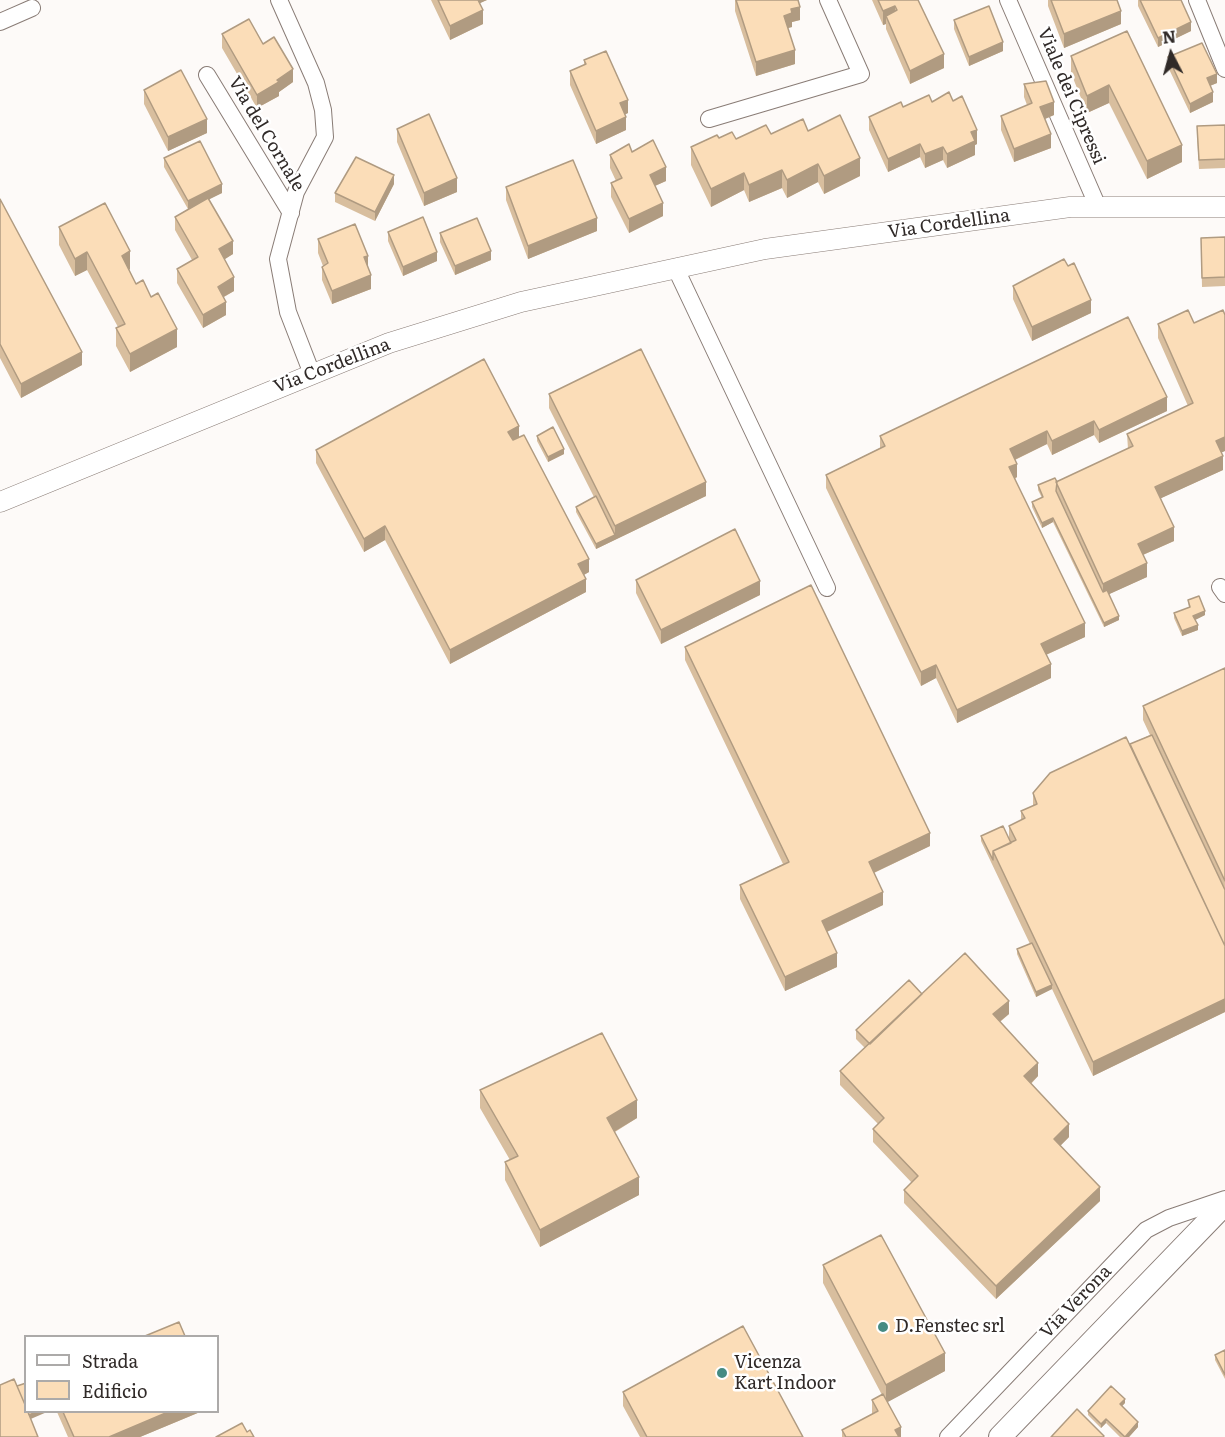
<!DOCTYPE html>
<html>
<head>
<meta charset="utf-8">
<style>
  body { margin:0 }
  #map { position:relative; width:1225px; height:1437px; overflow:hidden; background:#fdfaf8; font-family:Literata,serif }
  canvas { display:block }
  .legend { position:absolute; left:24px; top:1335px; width:195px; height:78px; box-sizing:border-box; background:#fff; border:2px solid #acaaa9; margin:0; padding:8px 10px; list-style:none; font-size:18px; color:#302a28 }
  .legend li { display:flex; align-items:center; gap:12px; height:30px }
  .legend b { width:30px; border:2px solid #acaaa9 }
  .north { position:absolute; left:1141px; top:24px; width:60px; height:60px; -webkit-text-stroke:4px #fff; paint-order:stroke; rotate:354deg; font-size:16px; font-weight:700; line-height:24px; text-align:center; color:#302a28 }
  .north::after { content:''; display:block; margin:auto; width:21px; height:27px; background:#302a28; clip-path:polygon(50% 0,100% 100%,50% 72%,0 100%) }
</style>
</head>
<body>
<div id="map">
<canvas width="1225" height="1437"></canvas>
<ul class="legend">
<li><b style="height:8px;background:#fff"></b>Strada</li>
<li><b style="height:16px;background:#fbddb8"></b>Edificio</li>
</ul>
<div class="north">N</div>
</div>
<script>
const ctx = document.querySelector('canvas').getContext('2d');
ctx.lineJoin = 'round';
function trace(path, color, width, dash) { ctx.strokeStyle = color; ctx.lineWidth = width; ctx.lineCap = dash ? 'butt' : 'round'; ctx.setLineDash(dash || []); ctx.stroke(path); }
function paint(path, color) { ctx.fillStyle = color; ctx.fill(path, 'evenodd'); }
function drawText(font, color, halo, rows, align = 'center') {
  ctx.font = font + ' Literata,serif'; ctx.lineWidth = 5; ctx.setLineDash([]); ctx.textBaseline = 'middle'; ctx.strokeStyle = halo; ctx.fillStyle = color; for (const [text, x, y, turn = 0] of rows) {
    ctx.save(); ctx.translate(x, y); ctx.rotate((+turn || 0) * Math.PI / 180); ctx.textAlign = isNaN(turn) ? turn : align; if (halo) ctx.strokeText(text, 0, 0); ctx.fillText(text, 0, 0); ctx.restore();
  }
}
const minor = new Path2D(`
  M279 0 316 83 323 110 325 137 296 192 278 259 288 312 312 374
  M1008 0 1098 207
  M1197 0 1225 69
  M0 22 32 8
  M207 75 291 213
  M709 119 861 74 828 0
  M676 269 827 588
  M1220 587 1225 594
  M948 1437 1146 1230 1169 1218 1225 1199`);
const tertiary = new Path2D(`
  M0 502 389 343 521 302 765 249 1070 207H1225`);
const secondary = new Path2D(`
  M1000 1437 1225 1204`);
const wall = new Path2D(`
  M431 0H487L479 3 483 24 450 40Z
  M735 0H798L800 20 792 22V27L788 28 795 64 756 76 735 11Z
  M872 0H918L944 68 910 84 886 29V24L883 25Z
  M1048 0H1117L1121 24 1064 48 1048 6Z
  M1138 0H1181L1191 31 1158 47 1138 6Z
  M954 20 1003 51 969 66 954 29Z
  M1127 31 1182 162 1147 179 1109 103 1087 113 1071 73V56Z
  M222 34 263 44 293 82 279 92V96L257 108 222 48Z
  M1168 57 1217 83 1210 86 1213 102 1190 113 1168 67Z
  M584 60 628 113 625 114 626 130 596 144 570 85V71L584 65Z
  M1024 84 1054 115 1045 119 1051 148 1014 162 1001 130V116L1027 105 1024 97Z
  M144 90 207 133 168 151 144 104Z
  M953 101 977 144 975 145V155L947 168 943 160 925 168 920 157 888 172 869 130V117L903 107 932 102Z
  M1225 125V168L1199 169 1197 135Z
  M397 129 457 192 424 206 397 142Z
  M808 131 860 176 824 194 818 182 787 198 782 188 749 202 744 190 711 207 691 165V147L719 138 736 139 771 134Z
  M632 152 666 181 655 186 663 216 629 233 611 197V183L616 181 610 168V155Z
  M164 158 222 193 209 199 233 254 224 259 234 291 224 297 226 315 203 328 177 283V269L192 260 175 230V217L188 209 164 167Z
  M394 184 375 221 335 202V193Z
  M506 187 597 231 528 259 506 200Z
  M0 199 82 365 21 398 0 358Z
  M59 227 130 269 129 270 136 284 177 347 130 372 116 346V328L118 327 87 270 75 276 59 245Z
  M388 232 437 261 403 276 388 241Z
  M440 233 491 260 455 275 440 242Z
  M1225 237V286L1202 287 1201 238Z
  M318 239 368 267 371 289 332 304 322 280V267L323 266 318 253Z
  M1068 266 1091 313 1032 341 1013 299V286Z
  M1225 315V451L1221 452 1223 470 1161 498 1174 541 1143 555 1147 577 1109 594 1119 620 1104 627 1053 522 1042 528 1032 507V502L1042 498 1038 490V485L1057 482 1128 449 1127 434 1188 406 1158 338V324L1194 323Z
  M549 394 706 496 596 549 576 512V507L594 497 549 408Z
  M1167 411 1099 443 1094 435 1052 455 1047 444 1015 460 1017 477 1015 479 1085 637 1046 655 1051 678 957 723 936 678 921 686 826 488V475L880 448V436Z
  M537 436 564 454 548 462 537 441Z
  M519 437 589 572 584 575 586 592 450 664 385 540 364 552 316 463V450Z
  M636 580 760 595 661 644 636 593Z
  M1188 600 1205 615 1195 620 1198 630 1182 636 1174 618V613L1189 608Z
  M685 647 930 846 874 873 883 905 827 932 837 967 785 991 740 899V885L783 864 685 660Z
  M1225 668V1012L1093 1076 1052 989 1036 997 1017 954V949L1030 944 981 841V836L1009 839V826L1021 820V811L1033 806V793L1130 744 1150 735 1143 720V706Z
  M922 994 1009 1014 1000 1022 1038 1076 1031 1084 1069 1137 1060 1146 1100 1201 996 1299 904 1203V1190L912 1183 873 1142V1129L878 1124 840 1085V1071L865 1048 856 1039V1030Z
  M480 1090 637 1118 615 1132 639 1195 540 1247 505 1180V1162L510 1160 480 1108Z
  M823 1265 945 1371 887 1402 901 1437H842V1430L872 1414V1400L882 1395 823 1283Z
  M1225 1350V1379L1215 1360V1355Z
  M623 1392 803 1437H640L623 1406Z
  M1125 1403 1122 1406 1138 1427 1129 1437H1120L1106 1423 1101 1428 1088 1415V1411Z
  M57 1412H200L140 1437H68Z`);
const shadedWall = new Path2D(`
  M474 0H487L474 6Z
  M895 6V19L886 16V24L883 25V11Z
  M800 7V20L792 22V27L784 29V16L791 9Z
  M483 10V24L450 40V26Z
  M1121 11V24L1064 48V34Z
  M1191 22V31L1158 47V38Z
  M1003 42V51L969 66V57Z
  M795 50V64L756 76V62Z
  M944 54V68L910 84V71Z
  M293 69V82L279 92V96L257 108V95L277 80Z
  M1217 74V83L1207 87V78Z
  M1109 85V103L1087 113V96Z
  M1213 92V102L1190 113V104Z
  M628 100V113L620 117V103Z
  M1054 102V115L1040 121V107Z
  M626 117V130L596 144V131Z
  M207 119V133L168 151V137Z
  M977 130V144L975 145V155L947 168V154L971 132Z
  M1051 134V148L1014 162V149Z
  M920 144V157L888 172V159Z
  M1182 145V162L1147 179V161Z
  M943 147V160L925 168V154Z
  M860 158V176L824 194V176Z
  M818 164V182L787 198V180Z
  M666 167V181L650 188V175Z
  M782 170V188L749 202V185Z
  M744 173V190L711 207V189Z
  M394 175V184L375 221V212Z
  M457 178V192L424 206V193Z
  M222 184V193L188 210V201Z
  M663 203V216L629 233V219Z
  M597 218V231L528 259V246Z
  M233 241V254L219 263V249Z
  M130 251V269L122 274V256Z
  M491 251V260L455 275V266Z
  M87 252V270L75 276V259Z
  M437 252V261L403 276V267Z
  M368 256V269L364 257Z
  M371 275V289L332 304V291Z
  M234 277V291L218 300V287Z
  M1091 300V313L1032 341V327Z
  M226 302V315L203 328V315Z
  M177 329V347L130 372V354Z
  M82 352V365L21 398V384Z
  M1167 397V411L1099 443V430Z
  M1094 421V435L1052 455V441Z
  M519 426V439L508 446V432Z
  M1047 431V444L1010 462V449Z
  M1225 437V451L1216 455V441Z
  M564 449V454L548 462V457Z
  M1223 456V470L1155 501V487Z
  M1017 464V477L1009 481V467Z
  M706 482V496L596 549V544L615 535V526Z
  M1053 518V522L1042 528V523Z
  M385 526V540L364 552V539Z
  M1174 527V541L1138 557V544Z
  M589 559V572L578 578V564Z
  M1147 563V577L1103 597V584Z
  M586 579V592L450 664V650Z
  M760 581V595L661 644V630Z
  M1205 611V615L1193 621V616Z
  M1119 616V620L1104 627V623Z
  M1085 623V637L1041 657V644Z
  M1198 625V630L1182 636V631Z
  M1051 664V678L957 723V710Z
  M936 665V678L921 686V672Z
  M930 833V846L869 875V862Z
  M883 892V905L822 934V921Z
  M837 953V967L785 991V977Z
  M1052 985V989L1036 997V992Z
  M1225 999V1012L1093 1076V1062Z
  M1009 1001V1014L993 1027V1014Z
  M1038 1063V1076L1024 1090V1076Z
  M637 1100V1118L607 1136V1118Z
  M1069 1124V1137L1054 1152V1139Z
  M639 1177V1195L540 1247V1230Z
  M1100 1187V1201L996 1299V1286Z
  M945 1353V1371L886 1403V1385Z
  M1125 1399V1403L1120 1408V1404Z
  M36 1412H47L26 1421V1416Z
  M168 1412H200L140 1437H109Z
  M1106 1419V1423L1101 1428V1424Z
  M1138 1422V1427L1129 1437H1125Z
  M901 1427V1437H895V1430Z`);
const building = new Path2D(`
  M438 0H478L483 10 450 26Z
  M736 0H798L800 7 791 9 792 13 784 16 795 50 756 62Z
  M878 0H918L944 54 910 71 886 16 897 10 895 6 883 11Z
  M1051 0H1117L1121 11 1064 34Z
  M1140 0H1181L1191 22 1158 38Z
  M989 6 1003 42 969 57 954 20Z
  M249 19 263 44 274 37 293 69 277 80 279 82 257 95 222 34Z
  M1127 31 1182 145 1147 161 1109 85 1087 96 1071 56Z
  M1202 43 1217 74 1207 78 1213 92 1190 104 1168 57Z
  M606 51 628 100 620 103 626 117 596 131 570 71 586 64 584 60Z
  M181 70 207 119 168 137 144 90Z
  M1046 81 1054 102 1040 107 1051 134 1014 149 1001 116 1032 103 1024 84Z
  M949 92 953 101 962 96 977 130 971 132 975 141 947 154 943 147 925 154 920 144 888 159 869 117 901 102 903 107 929 95 932 102Z
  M429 114 457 178 424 193 397 129Z
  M840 115 860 158 824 176 818 164 787 180 782 170 749 185 744 173 711 189 691 147 717 135 719 138 732 132 736 139 766 125 771 134 803 119 808 131Z
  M1225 125V159L1199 160 1197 126Z
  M653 140 666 167 650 175 663 203 629 219 611 183 622 178 610 155 629 144 632 152Z
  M200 141 222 184 188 201 164 158Z
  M356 157 394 175 375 212 335 193Z
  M573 160 597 218 528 246 506 187Z
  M208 198 233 241 219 249 234 277 218 287 226 302 203 315 177 269 198 257 175 217Z
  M0 199 82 352 21 384 0 344Z
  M105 203 130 251 122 256 136 284 143 280 151 297 158 293 177 329 130 354 116 328 125 324 87 252 75 259 59 227Z
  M423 217 437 252 403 267 388 232Z
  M477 218 491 251 455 266 440 233Z
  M355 224 368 256 364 257 371 275 332 291 322 267 328 263 318 239Z
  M1225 237V277L1202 278 1201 238Z
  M1064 259 1068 266 1074 263 1091 300 1032 327 1013 286Z
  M1188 310 1194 323 1223 310 1225 315V437L1216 441 1223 456 1155 487 1174 527 1138 544 1147 563 1103 584 1056 482 1133 446 1127 434 1193 403 1158 324Z
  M1128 317 1167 397 1099 430 1094 421 1052 441 1047 431 1010 449 1017 464 1009 467 1085 623 1041 644 1051 664 957 710 936 665 921 672 826 475 885 446 880 436Z
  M641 349 706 482 615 526 549 394Z
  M484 359 519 426 508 432 513 440 524 435 589 559 578 564 586 579 450 650 385 526 364 539 316 450Z
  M553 427 564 449 548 457 537 436Z
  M1055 478 1057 482 1056 491 1103 592 1107 590 1119 616 1104 623 1053 518 1042 523 1032 502 1043 497 1038 485Z
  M596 496 615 535 596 544 576 507Z
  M735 529 760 581 661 630 636 580Z
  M811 585 930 833 869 862 883 892 822 921 837 953 785 977 740 885 789 862 685 647Z
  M1199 596 1205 611 1193 616 1198 625 1182 631 1174 613 1190 607 1188 600Z
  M1225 668V881L1143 706Z
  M1152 735 1225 890V946L1130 744Z
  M1126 737 1225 946V999L1093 1062 993 851 1016 840 1009 826 1025 818 1021 811 1037 804 1033 793 1050 773Z
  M1003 826 1011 843 993 851V860L981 836Z
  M1032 943 1052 985 1036 992 1017 949Z
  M965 953 1009 1001 993 1014 1038 1063 1024 1076 1069 1124 1054 1139 1100 1187 996 1286 904 1190 918 1176 873 1129 884 1118 840 1071Z
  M909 980 922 994 870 1044 856 1030Z
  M602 1033 637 1100 607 1118 639 1177 540 1230 505 1162 518 1156 480 1090Z
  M881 1235 945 1353 886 1385 823 1265Z
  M179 1322 185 1336H145Z
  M743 1326 803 1437H647L623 1392Z
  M1225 1350V1375L1215 1355Z
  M14 1379 26 1407V1412H28L38 1437H0V1385Z
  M26 1383V1407L17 1386Z
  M1111 1386 1125 1399 1120 1404 1138 1422 1125 1437 1106 1419 1101 1424 1088 1411Z
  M883 1394 901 1427 895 1430 899 1437H846L842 1430 878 1411 872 1400Z
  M1077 1409 1104 1436 1103 1437H1051Z
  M28 1412H36L29 1415Z
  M63 1412H168L109 1437H74Z
  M242 1423 247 1432 250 1430 254 1437H216Z`);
const markers = [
  [883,1327,6,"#458b83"],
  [722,1373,6,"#458b83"]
];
const streetNames = [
  ["Viale dei Cipressi",1071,96,67],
  ["Via del Cornale",266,134,59],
  ["Via Cordellina",949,224,-8],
  ["Via Cordellina",332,366,-21],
  ["Via Verona",1076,1302,-46]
];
const poiNames = [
  ["D.Fenstec srl",895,1327],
  ["Vicenza",734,1363],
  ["Kart Indoor",734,1384]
];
trace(minor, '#897c76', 18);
trace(tertiary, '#897c76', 21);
trace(secondary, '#897c76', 24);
trace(minor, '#fff', 16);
trace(tertiary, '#fff', 20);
trace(secondary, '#fff', 22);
paint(wall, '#d8be9e');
paint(shadedWall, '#b09b81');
paint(building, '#fbddb8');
trace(building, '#b09b81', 1.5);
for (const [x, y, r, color] of markers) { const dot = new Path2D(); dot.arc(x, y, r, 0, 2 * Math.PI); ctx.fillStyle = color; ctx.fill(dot); trace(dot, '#fff', 2); }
drawText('18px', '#302a28', '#fff', streetNames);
drawText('18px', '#302a28', '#fff', poiNames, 'left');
</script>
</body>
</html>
